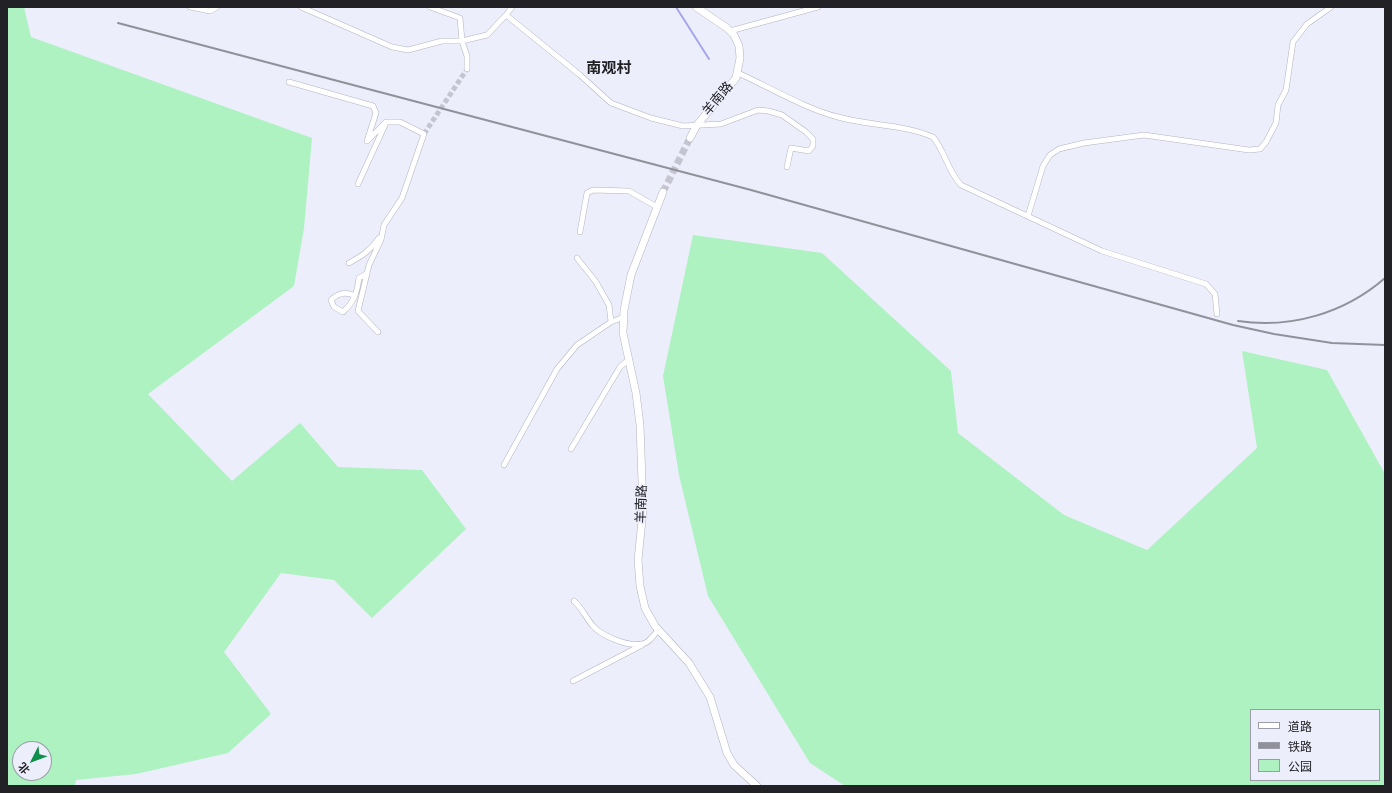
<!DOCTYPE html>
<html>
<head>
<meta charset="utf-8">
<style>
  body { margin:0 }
  #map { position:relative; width:1392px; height:793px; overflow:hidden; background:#edeefb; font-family:Helvetica,"Noto Sans SC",sans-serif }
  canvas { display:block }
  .frame { position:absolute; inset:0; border:8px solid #212126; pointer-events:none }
  .legend { position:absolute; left:1250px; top:709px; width:130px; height:72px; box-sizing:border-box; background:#edeefb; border:1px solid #9b9ca6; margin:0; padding:5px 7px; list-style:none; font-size:12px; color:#212126 }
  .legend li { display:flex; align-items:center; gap:8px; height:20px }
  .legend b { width:20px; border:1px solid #9b9ca6 }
  .north { position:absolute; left:12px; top:741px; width:40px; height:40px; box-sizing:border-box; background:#edeefb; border:1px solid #9b9ca6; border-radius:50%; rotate:228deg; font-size:11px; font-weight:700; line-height:16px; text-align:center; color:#212126 }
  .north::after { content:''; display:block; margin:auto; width:14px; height:18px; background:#0e8f4c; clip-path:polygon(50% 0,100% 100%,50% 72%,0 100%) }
</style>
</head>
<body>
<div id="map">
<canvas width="1392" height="793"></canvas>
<div class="frame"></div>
<ul class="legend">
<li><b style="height:5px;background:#fff"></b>道路</li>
<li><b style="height:5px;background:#90919a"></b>铁路</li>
<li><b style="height:11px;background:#adf2c0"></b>公园</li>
</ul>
<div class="north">北</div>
</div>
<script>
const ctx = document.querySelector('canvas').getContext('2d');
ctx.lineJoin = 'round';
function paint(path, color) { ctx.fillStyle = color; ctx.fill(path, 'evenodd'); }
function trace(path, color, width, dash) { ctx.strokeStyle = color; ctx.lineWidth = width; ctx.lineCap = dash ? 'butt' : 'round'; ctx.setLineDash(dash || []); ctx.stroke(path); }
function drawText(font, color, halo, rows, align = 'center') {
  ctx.font = font + ' Helvetica,"Noto Sans SC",sans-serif'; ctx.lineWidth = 3; ctx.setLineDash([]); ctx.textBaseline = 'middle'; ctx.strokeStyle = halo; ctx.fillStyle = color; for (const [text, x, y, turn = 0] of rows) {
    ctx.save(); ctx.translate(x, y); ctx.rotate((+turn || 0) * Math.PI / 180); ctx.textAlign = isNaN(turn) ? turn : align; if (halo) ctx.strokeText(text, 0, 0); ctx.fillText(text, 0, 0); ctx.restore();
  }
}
const green = new Path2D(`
  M7 7H24L31 37 312 138 304 228 294 286 148 394 232 481 300 423 338 467 422 470 466 529 372 618 334 580 281 573 224 652 271 714 228 753 136 774 76 780 75 786H7ZM20 749H44V773H20Z
  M693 235 822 253 951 371 958 433 1064 515 1147 550 1257 448 1242 351 1327 370 1385 474V786H845L810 763 708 596 679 475 663 376ZM1251 710H1379V780H1251Z`);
const stream = new Path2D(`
  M676 7 709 59`);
const streetTunnel = new Path2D(`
  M424 134 467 69`);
const secondaryTunnel = new Path2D(`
  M663 192 690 138`);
const street = new Path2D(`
  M190 7 210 11 217 7
  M301 7 392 47 408 50 442 41H462L487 35 506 15 580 75 611 103 651 118 683 126 721 124 758 110 768 111 782 115 806 132 813 139V146L809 151 791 148 787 167
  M430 7 460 18 462 41 467 56V69
  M506 15 512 7
  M730 31 818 7
  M738 73C769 87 806 109 838 117 870 126 903 124 933 137 945 151 947 170 961 185L1102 251 1206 284 1215 294 1217 314
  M289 82 373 106 376 113 367 141 386 122H400L424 134 402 198 384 225 381 240 369 265 358 311 378 332
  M358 184 385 125
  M1028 216 1043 166 1050 155 1059 149 1084 143 1144 135 1249 150 1260 149 1266 142 1276 123 1278 105 1286 90 1293 42 1307 24 1331 7
  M580 232 587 193 593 190 629 191 657 207
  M577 258 596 282 609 305 611 322
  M349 263C362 256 371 250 379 238
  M355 296C346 291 338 293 331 300L334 307 343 312C354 302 357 293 359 278L366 274
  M571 449 620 367 628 360
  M504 465 557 369 577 345 611 322 624 317
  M574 601C582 608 586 618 593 626 602 636 628 647 642 644 649 643 654 635 658 630
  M573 681 642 645`);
const secondary = new Path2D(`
  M690 138 697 125 736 78 740 58 739 46 734 35 727 28 696 7
  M663 192 631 275 624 310 623 333 636 393 640 425 643 510 638 560 640 586 645 608 655 626 689 663 710 697 727 753 734 765 757 786`);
const rail = new Path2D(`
  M118 23 751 190 1233 325 1274 334 1332 343 1385 345
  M1238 321C1291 329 1345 313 1385 278`);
const streetNames = [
  ["羊南路",718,99,-50],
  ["羊南路",642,504,-88]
];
const quarterNames = [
  ["南观村",609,69]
];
paint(green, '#adf2c0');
trace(stream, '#a6a6eb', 2);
trace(streetTunnel, '#c4c5d0', 5, [5, 2.5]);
trace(secondaryTunnel, '#c4c5d0', 7, [7, 3.5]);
trace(street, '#b2b3bf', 6);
trace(secondary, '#b2b3bf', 8);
trace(street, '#fff', 5);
trace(secondary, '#fff', 7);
trace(rail, '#90919a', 2);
drawText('13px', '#212126', '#edeefb', streetNames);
drawText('bold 15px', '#212126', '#edeefb', quarterNames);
</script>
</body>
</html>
